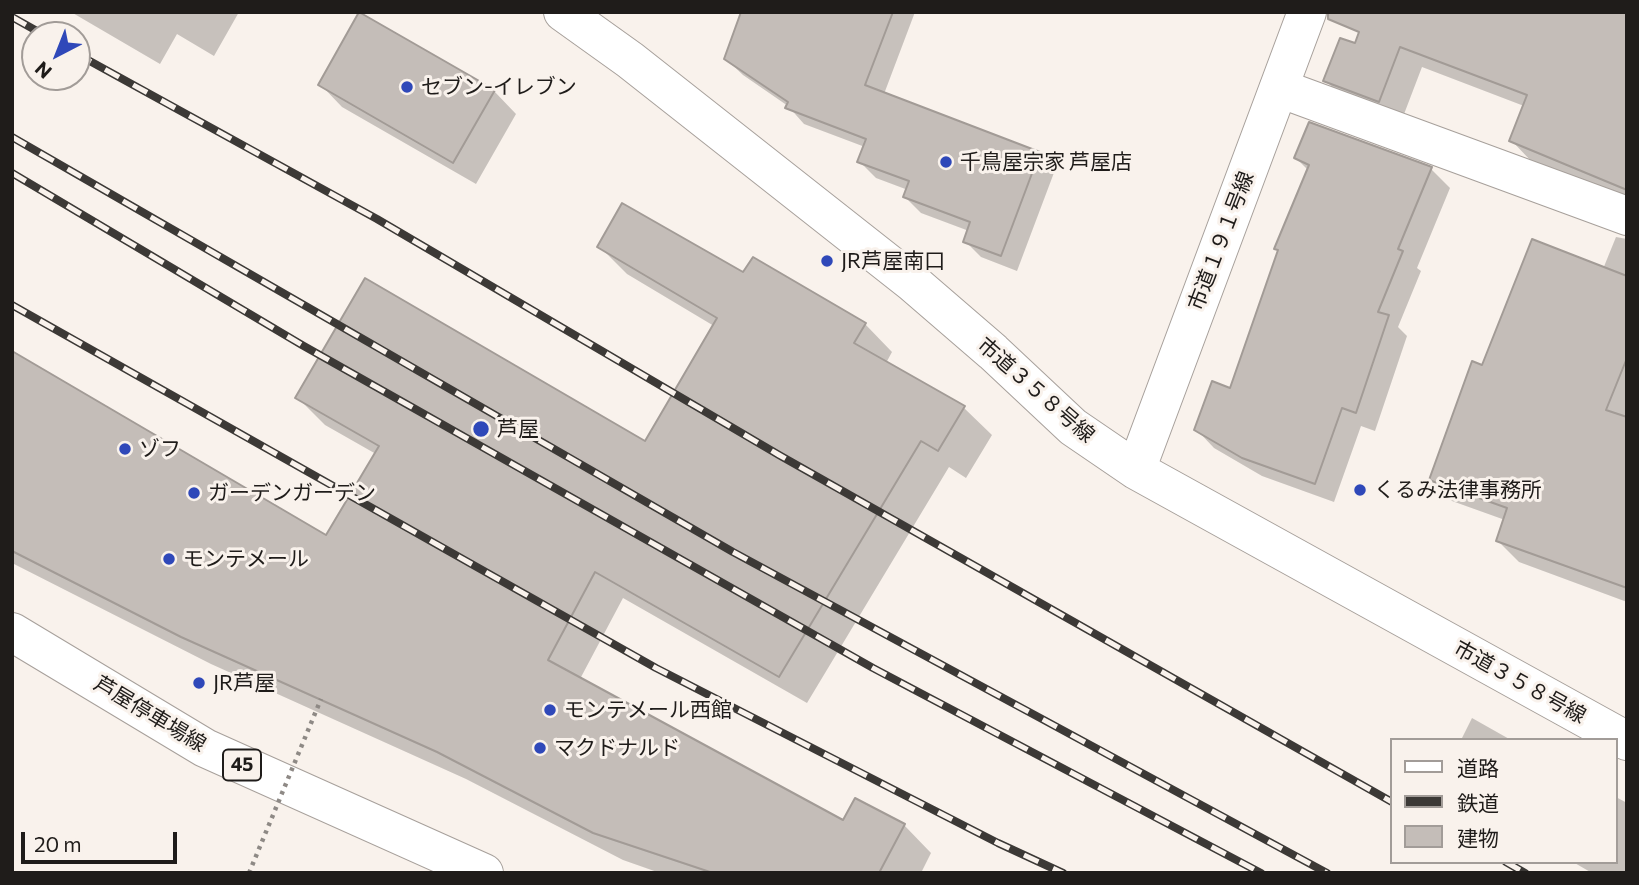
<!DOCTYPE html>
<html>
<head>
<meta charset="utf-8">
<style>
  body { margin:0 }
  #map { position:relative; width:1639px; height:885px; overflow:hidden; background:#f9f2ec; font-family:Commissioner,"Noto Sans JP",sans-serif }
  canvas { display:block }
  .frame { position:absolute; inset:0; border:14px solid #1f1c1a; pointer-events:none }
  .legend { position:absolute; left:1390px; top:738px; width:228px; height:126px; box-sizing:border-box; background:#f9f2ec; border:2px solid #a29c98; margin:0; padding:9px 12px; list-style:none; font-size:21px; color:#1f1c1a }
  .legend li { display:flex; align-items:center; gap:14px; height:35px }
  .legend b { width:35px; border:2px solid #a29c98 }
  .north { position:absolute; left:21px; top:21px; width:70px; height:70px; box-sizing:border-box; background:#f9f2ec; border:2px solid #a29c98; border-radius:50%; rotate:222deg; font-size:19px; font-weight:700; line-height:28px; text-align:center; color:#1f1c1a }
  .north::after { content:''; display:block; margin:auto; width:24px; height:32px; background:#2f48b9; clip-path:polygon(50% 0,100% 100%,50% 72%,0 100%) }
  .scale { position:absolute; left:21px; top:832px; width:156px; height:32px; box-sizing:border-box; border:4px solid #1f1c1a; border-top:0; padding-left:9px; font-size:21px; line-height:24px; white-space:nowrap; color:#1f1c1a; -webkit-text-stroke:5px #f9f2ec; paint-order:stroke }
</style>
</head>
<body>
<div id="map">
<canvas width="1639" height="885"></canvas>
<div class="frame"></div>
<ul class="legend">
<li><b style="height:9px;background:#fff"></b>道路</li>
<li><b style="height:9px;background:#3c3936"></b>鉄道</li>
<li><b style="height:19px;background:#c4bdb8"></b>建物</li>
</ul>
<div class="north">N</div>
<div class="scale">20 m</div>
</div>
<script>
const ctx = document.querySelector('canvas').getContext('2d');
ctx.lineJoin = 'round';
function paint(path, color) { ctx.fillStyle = color; ctx.fill(path, 'evenodd'); }
function trace(path, color, width, dash) { ctx.strokeStyle = color; ctx.lineWidth = width; ctx.lineCap = dash ? 'butt' : 'round'; ctx.setLineDash(dash || []); ctx.stroke(path); }
function drawText(font, color, halo, rows, align = 'center') {
  ctx.font = font + ' Commissioner,"Noto Sans JP",sans-serif'; ctx.lineWidth = 6; ctx.setLineDash([]); ctx.textBaseline = 'middle'; ctx.strokeStyle = halo; ctx.fillStyle = color; for (const [text, x, y, turn = 0] of rows) {
    ctx.save(); ctx.translate(x, y); ctx.rotate((+turn || 0) * Math.PI / 180); ctx.textAlign = isNaN(turn) ? turn : align; if (halo) ctx.strokeText(text, 0, 0); ctx.fillText(text, 0, 0); ctx.restore();
  }
}
const shadow = new Path2D(`
  M71 12H239L214 56 177 34 160 64Z
  M743 12H915L884 94 1039 153 1055 170 1017 271 981 257 965 241 969 231 921 213 905 197 908 190 876 178 859 161 865 147 804 124 788 106 743 75 726 59Z
  M1627 12V201L1532 162 1511 140 1524 106 1422 67 1401 122 1347 102 1326 81 1356 45Z
  M320 84 494 91 516 114 476 184 342 107Z
  M1296 158 1431 169 1450 188 1417 268 1421 271 1398 327 1407 336 1375 431 1361 426 1334 502 1262 476 1214 448 1196 429 1231 390 1279 251 1277 249 1309 171Z
  M1616 237 1627 239V602L1519 562 1498 541 1505 520 1452 501 1431 480 1483 367 1603 269Z
  M600 247 744 275 865 324 892 352 886 363 964 408 992 435 966 478 949 467 807 703 623 598 580 679 844 822 904 825 931 853 921 873H660L623 860 466 779 211 664 12 563V353L327 537 376 454 325 425 297 397 646 443 714 326 627 274Z
  M1472 718 1511 740H1461Z
  M1616 797 1627 803V873H1592L1573 862H1616Z`);
const building = new Path2D(`
  M359 12 495 90 453 163 318 85Z
  M741 12H893L865 85 1040 152 1001 256 963 242 970 222 903 197 909 181 857 162 866 139 785 108 788 102 724 59Z
  M1328 12H1627V190L1509 141 1527 95 1400 47 1379 102 1323 81 1340 38 1355 43 1359 32 1328 19Z
  M1309 122 1432 167 1398 249 1403 251 1378 312 1389 315 1356 413 1342 408 1315 484 1242 458 1194 430 1212 381 1230 388 1278 250 1274 249 1309 165 1294 158Z
  M622 203 743 272 753 257 866 323 854 343 965 406 938 451 921 441 779 677 595 572 548 660 843 820 855 798 905 824 879 873H713L593 833 437 752 181 637 12 551V351L326 535 379 446 295 398 365 278 645 441 717 318 597 247Z
  M1532 239 1627 276V358L1606 410 1627 417V588L1496 541 1507 508 1429 480 1472 361 1482 365Z`);
const minor = new Path2D(`
  M1279 88 1627 216`);
const tertiary = new Path2D(`
  M563 12 630 60 913 283 993 352 1073 427 1136 470 1627 741
  M1136 470 1307 12`);
const primary = new Path2D(`
  M12 632 205 748 484 873`);
const rail = new Path2D(`
  M12 17 44 35
  M77 54 377 219 779 455 1392 802
  M12 137 733 552 1327 873
  M12 173 302 345 873 668 1261 873
  M12 305 656 668 998 843 1063 873
  M1506 862 1525 873`);
const pathBridge = new Path2D(`
  M249 873 321 699`);
const markers = [
  [407,87,7,"#2f48b9"],
  [946,162,7,"#2f48b9"],
  [827,261,7,"#2f48b9"],
  [481,429,9,"#2f48b9"],
  [125,449,7,"#2f48b9"],
  [1360,490,7,"#2f48b9"],
  [194,493,7,"#2f48b9"],
  [169,559,7,"#2f48b9"],
  [199,683,7,"#2f48b9"],
  [550,710,7,"#2f48b9"],
  [540,748,7,"#2f48b9"]
];
const shields = [
  [242,765,38]
];
const shieldNames = [
  ["45",242,765]
];
const poiNames = [
  ["セブン-イレブン",421,87],
  ["千鳥屋宗家 芦屋店",960,162],
  ["JR芦屋南口",841,261],
  ["芦屋",497,429],
  ["ゾフ",139,449],
  ["くるみ法律事務所",1374,490],
  ["ガーデンガーデン",208,493],
  ["モンテメール",183,559],
  ["JR芦屋",213,683],
  ["モンテメール西館",564,710],
  ["マクドナルド",554,748]
];
const streetNames = [
  ["市道１９１号線",1221,241,-69],
  ["市道３５８号線",1036,390,41],
  ["市道３５８号線",1520,682,29],
  ["芦屋停車場線",150,714,31]
];
paint(shadow, '#0003');
paint(building, '#c4bdb8');
trace(building, '#a29b96', 2);
trace(minor, '#a7a09b', 40);
trace(tertiary, '#a7a09b', 40);
trace(primary, '#a7a09b', 40);
trace(minor, '#fff', 38);
trace(tertiary, '#fff', 38);
trace(primary, '#fff', 38);
trace(rail, '#3c3936', 8);
trace(rail, '#f9f2ec', 5, [16]);
trace(pathBridge, '#8e8985', 4.5, [3.5, 5]);
for (const [x, y, r, color] of markers) { const dot = new Path2D(); dot.arc(x, y, r, 0, 2 * Math.PI); ctx.fillStyle = color; ctx.fill(dot); trace(dot, '#f9f2ec', 2.5); }
for (const [x, y, w] of shields) { const box = new Path2D(); box.roundRect(x - w / 2, y - 15.5, w, 31, 5); ctx.fillStyle = '#f9f2ec'; ctx.fill(box); trace(box, '#1f1c1a', 2); }
drawText('bold 19px', '#1f1c1a', null, shieldNames);
drawText('21px', '#1f1c1a', '#f9f2ec', poiNames, 'left');
drawText('21px', '#1f1c1a', '#f9f2ec', streetNames);
</script>
</body>
</html>
